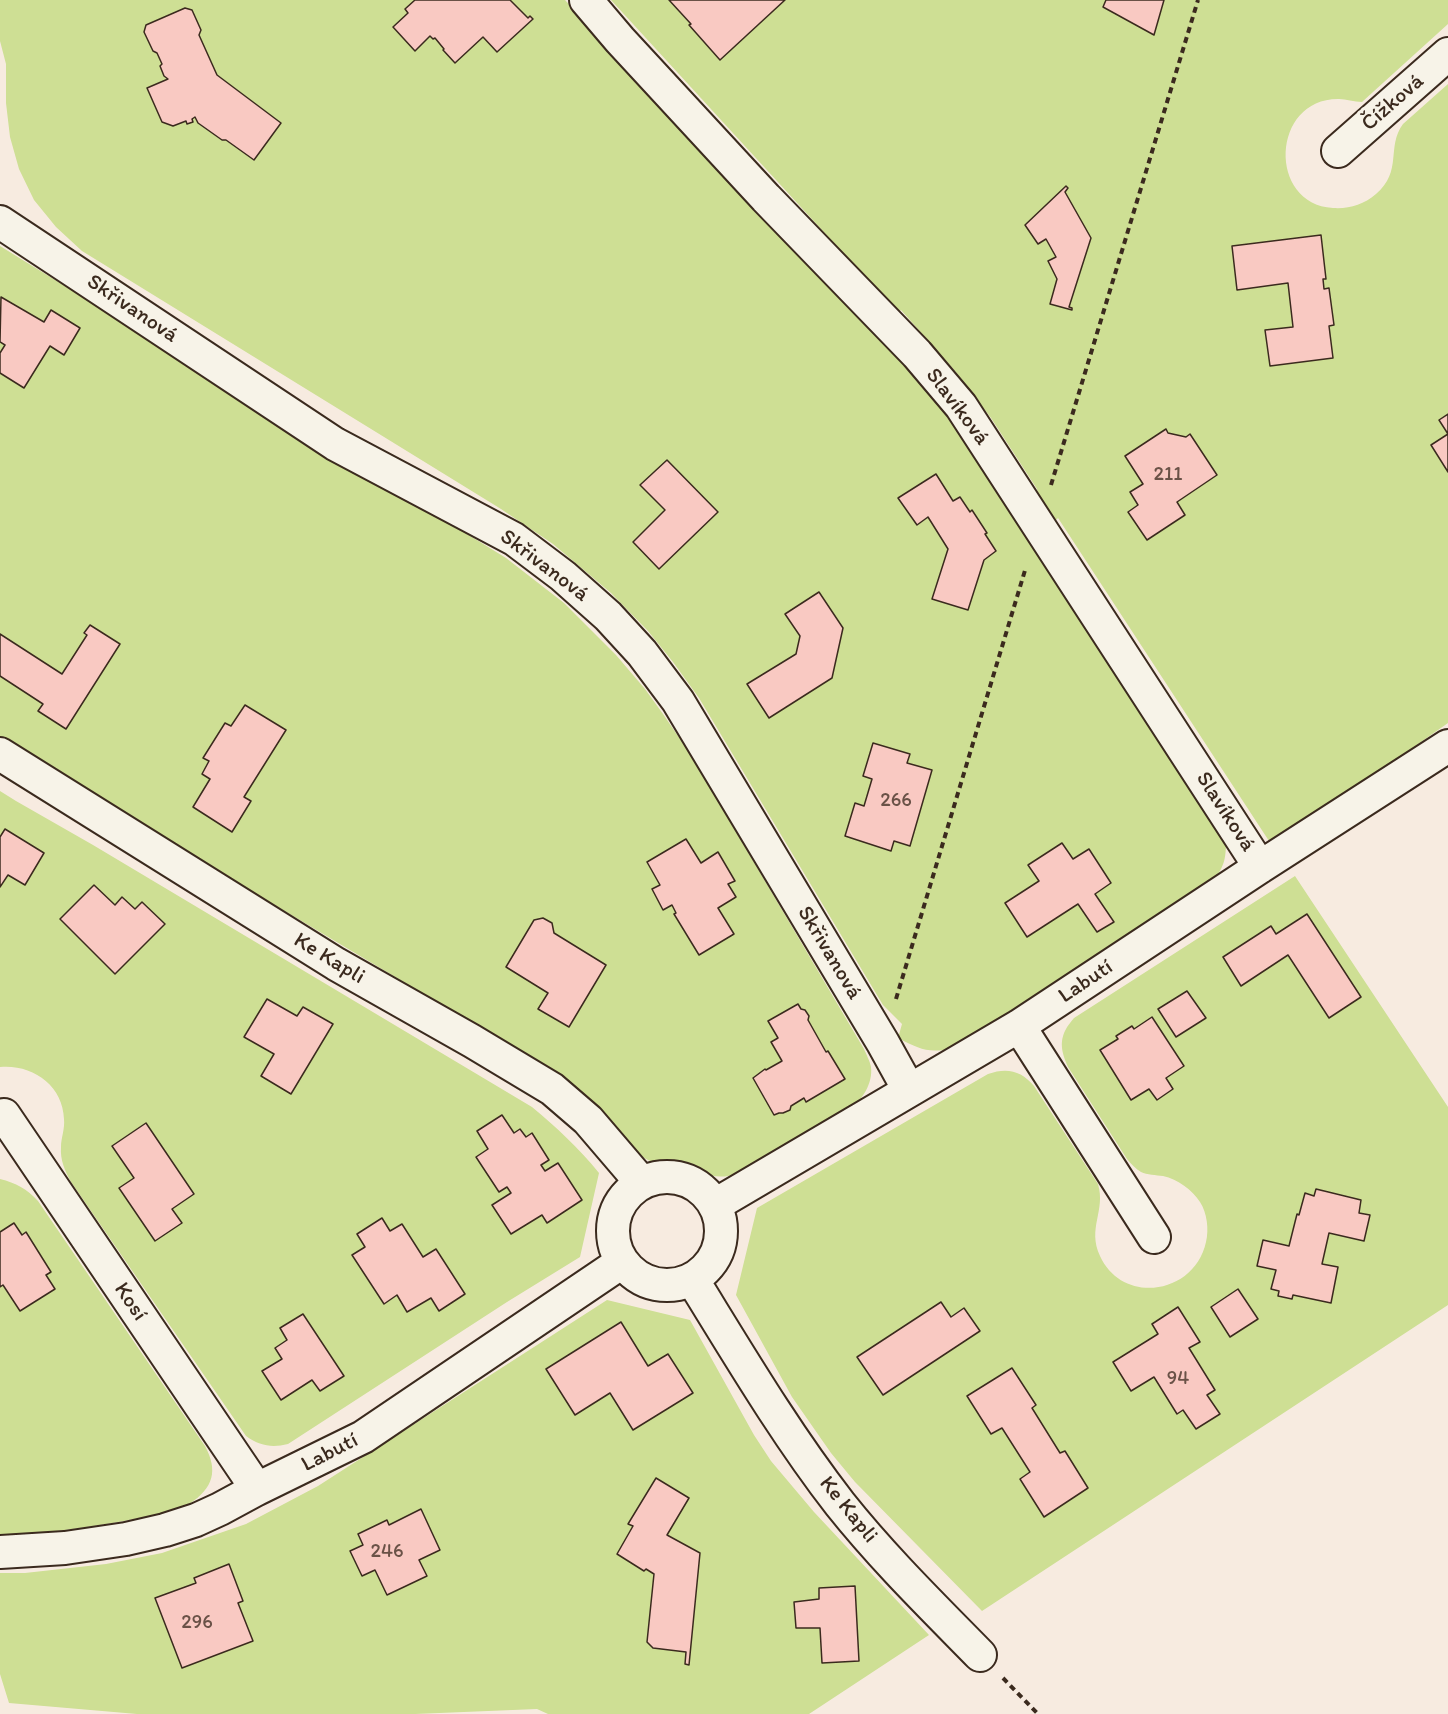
<!DOCTYPE html>
<html>
<head>
<meta charset="utf-8">
<style>
  body { margin:0 }
  canvas { display:block; background:#f7ebe0 }
</style>
</head>
<body>
<canvas width="1448" height="1714"></canvas>
<script>
const ctx = document.querySelector('canvas').getContext('2d');
ctx.lineJoin = 'round';
function paint(path, color) { ctx.fillStyle = color; ctx.fill(path, 'evenodd'); }
function trace(path, color, width, dash) { ctx.strokeStyle = color; ctx.lineWidth = width; ctx.lineCap = dash ? 'butt' : 'round'; ctx.setLineDash(dash || []); ctx.stroke(path); }
function drawText(font, color, halo, rows, align = 'center') {
  ctx.font = font + ' Itim,sans-serif'; ctx.lineWidth = 6; ctx.setLineDash([]); ctx.textBaseline = 'middle'; ctx.strokeStyle = halo; ctx.fillStyle = color; for (const [text, x, y, turn = 0] of rows) {
    ctx.save(); ctx.translate(x, y); ctx.rotate((+turn || 0) * Math.PI / 180); ctx.textAlign = isNaN(turn) ? turn : align; if (halo) ctx.strokeText(text, 0, 0); ctx.fillText(text, 0, 0); ctx.restore();
  }
}
const green = new Path2D(`
  M0 0H565L925 386 973 451 1226 840C1226 861 1224 867 1211 884L951 1049C926 1053 920 1049 898 1038L902 1024 883 1005 699 698 673 662 648 631 611 593 553 544 501 509 82 251 56 227 34 200 19 169 10 137 6 103V64L0 41Z
  M611 0H1448V24L1362 102C1354 102 1346 99 1339 99 1271 98 1267 204 1333 208 1349 209 1363 205 1376 194 1403 171 1386 147 1403 124L1448 84V723L1283 839 1277 842 1269 841 1058 518 1055 521 1038 497 1037 489 991 418 955 371 901 310 898 313Z
  M0 246 506 558 564 603 616 655 645 689 663 714 689 752 864 1049C866 1054 870 1061 871 1067 873 1084 862 1099 851 1109L740 1173C712 1182 707 1172 682 1166 669 1163 660 1167 646 1159 634 1152 621 1132 611 1122 594 1104 575 1088 556 1073L144 827 0 738Z
  M0 791 16 801 93 845 532 1107C556 1127 579 1148 599 1173L580 1257 507 1302 288 1444C272 1448 260 1446 246 1436L71 1182C65 1171 60 1160 61 1147 61 1138 65 1129 64 1119 63 1085 32 1064 0 1067Z
  M1295 876 1448 1107V1305L982 1611 855 1482 831 1453 792 1397 736 1295 757 1208 988 1074C1007 1067 1022 1071 1034 1086L1098 1184C1106 1211 1087 1228 1100 1256 1123 1306 1195 1294 1206 1242 1209 1229 1207 1213 1200 1202 1192 1190 1178 1179 1163 1176 1156 1175 1147 1175 1141 1172 1136 1169 1131 1164 1127 1159L1068 1067C1059 1047 1059 1035 1074 1018Z
  M0 1179C16 1183 27 1189 38 1201L205 1446C218 1470 214 1488 189 1504 179 1510 162 1513 150 1516 101 1526 50 1533 0 1536Z
  M607 1300 690 1320 754 1435 771 1461 814 1512 929 1635 809 1714H548L537 1709 415 1714H137L9 1703 0 1674V1573H25L106 1564 162 1553 246 1524 318 1486Z`);
const building = new Path2D(`
  M415 0H510L528 18 530 16 533 19 497 52 483 37 455 63 443 50 444 49 435 38 433 39 430 36 415 51 393 27 408 13 405 9Z
  M669 0H785L720 60 689 25 691 24Z
  M1106 0H1164L1154 35 1103 7Z
  M185 8 192 10 201 30 199 35 217 75 281 123 254 160 226 140H222L198 123 195 117 192 119 193 122 187 124 186 121 173 126 162 122 147 88 168 79 164 76 160 66 162 64 157 53 153 51 144 32 146 25Z
  M1066 186 1068 188 1065 192 1091 238 1069 307 1072 308V310L1050 304 1057 279 1048 261 1056 257 1046 239 1038 244 1025 225Z
  M1321 235 1326 279H1323L1324 289 1329 288 1334 325 1329 326 1333 358 1270 366 1265 330 1293 327 1288 283 1237 290 1232 246Z
  M1 297 44 322 51 310 80 328 64 355 50 346 24 388 0 373V353L5 345 0 342Z
  M1448 414V434L1439 420Z
  M1166 429 1168 433 1186 437 1190 434 1217 475 1177 502 1185 515 1147 540 1128 512 1138 505 1130 492 1143 484 1125 456Z
  M1448 434V472L1431 445Z
  M667 460 718 512 659 569 633 542 665 510 640 485Z
  M936 474 953 501 960 497 970 512 972 510 987 533 985 534 996 551 984 560 968 610 932 599 948 549 928 517 917 525 898 498Z
  M819 592 843 628 832 678 769 718 747 684 796 654 800 636 785 614Z
  M90 625 120 644 66 729 38 711 43 704 0 676V634L62 674 87 635 84 633Z
  M245 705 286 730 244 797 251 801 232 832 193 807 210 779 202 774 209 761 203 758 225 723 231 726Z
  M873 743 910 754 907 763 932 770 910 846 894 841 891 851 845 836 855 803 864 806 872 779 863 776Z
  M5 829 44 853 25 885 8 875 0 887V837Z
  M686 839 701 863 718 852 735 881 728 884 736 897 718 908 734 934 699 955 674 914 676 913 672 905 663 910 652 889 660 885 647 862Z
  M1062 843 1073 859 1089 849 1111 883 1095 894 1114 922 1097 932 1078 904 1027 937 1005 903 1039 881 1028 865Z
  M94 885 115 905 122 897 135 909 142 902 165 924 115 974 60 919Z
  M1307 914 1361 997 1329 1018 1288 955 1241 986 1223 957 1271 926 1276 934Z
  M543 918 552 923 554 933 606 965 569 1027 538 1009 548 993 506 967 534 920Z
  M1187 991 1206 1018 1176 1037 1158 1009Z
  M267 999 297 1016 303 1007 333 1024 291 1094 261 1076 274 1054 244 1037Z
  M798 1004 801 1009 805 1010 809 1016 808 1020 826 1052 828 1051 845 1079 806 1102 804 1098 791 1106 790 1110 783 1113H779L774 1115 753 1078 765 1069 766 1070 782 1061 771 1042 778 1038 768 1021Z
  M1152 1017 1184 1066 1166 1078 1173 1089 1157 1100 1149 1089 1131 1100 1100 1050 1118 1039 1116 1036 1132 1026 1134 1029Z
  M502 1115 514 1133 520 1129 526 1137 532 1133 549 1160 541 1165 545 1171 558 1163 582 1200 547 1223 542 1215 511 1234 492 1205 511 1193 507 1187 499 1192 476 1157 488 1149 477 1131Z
  M146 1123 194 1194 172 1209 182 1223 155 1241 119 1188 134 1178 112 1146Z
  M1316 1189 1361 1200 1359 1213 1370 1215 1364 1241 1329 1233 1322 1264 1338 1267 1331 1303 1293 1295 1292 1299 1278 1296 1279 1291 1271 1289 1276 1270 1257 1266 1263 1240 1289 1246 1297 1214 1299 1215 1305 1193 1314 1196Z
  M382 1218 390 1231 402 1224 423 1257 436 1249 465 1294 439 1311 431 1298 407 1312 397 1295 384 1304 352 1255 365 1247 357 1234Z
  M14 1223 22 1235 26 1232 51 1272 46 1275 55 1289 20 1311 3 1285 0 1287V1232Z
  M1238 1289 1258 1319 1230 1337 1211 1307Z
  M941 1302 951 1317 964 1308 980 1331 883 1395 857 1357Z
  M1178 1307 1200 1342 1189 1348 1215 1390 1207 1395 1220 1414 1196 1429 1183 1410 1177 1414 1154 1377 1131 1391 1113 1362 1158 1334 1152 1324Z
  M303 1314 344 1376 320 1391 312 1380 281 1400 262 1371 282 1359 275 1348 287 1340 280 1328Z
  M621 1322 648 1366 668 1354 693 1393 633 1430 610 1393 575 1415 546 1369Z
  M1012 1368 1036 1405 1032 1408 1060 1453 1065 1451 1088 1488 1044 1517 1020 1479 1030 1472 1002 1428 991 1434 967 1396Z
  M656 1478 689 1498 667 1535 700 1553 689 1665 685 1664 686 1652 653 1648 647 1642 654 1574 646 1569 644 1571 617 1554 633 1526 628 1524Z
  M421 1509 440 1550 419 1560 427 1576 387 1595 375 1570 362 1576 350 1551 363 1545 358 1534 387 1520 389 1525Z
  M229 1564 243 1601 238 1603 253 1641 182 1668 155 1598 196 1583 194 1578Z
  M855 1586 859 1661 822 1663 820 1628H796L794 1602 819 1599V1588Z`);
const path = new Path2D(`
  M1051 485 1198 0
  M896 999 1026 567
  M1003 1678 1038 1714`);
const minor = new Path2D(`
  M586 0 620 40 766 198 917 354 961 406 1260 867
  M1338 151 1448 54
  M0 222 335 444 514 539 563 576 608 616 642 653 678 701 883 1043 909 1090
  M0 754 336 964 472 1041 552 1089 588 1120 641 1182
  M1019 1026 1154 1237
  M4 1115 257 1489
  M613 1231a54 54 0 1 1 108 0a54 54 0 1 1-108 0Z
  M715 1205 1019 1026 1260 867 1448 746
  M692 1279C739 1355 785 1433 840 1504 883 1558 932 1606 980 1655
  M0 1552 65 1548 126 1539 165 1530 196 1520 220 1509 257 1489 363 1437 622 1262`);
const numberNames = [
  ["211",1168,475],
  ["266",896,801],
  ["94",1178,1379],
  ["246",387,1552],
  ["296",197,1623]
];
const streetNames = [
  ["Čížková",1393,103,-41],
  ["Skřivanová",132,309,34],
  ["Slavíková",957,407,53],
  ["Skřivanová",544,566,37],
  ["Slavíková",1225,812,57],
  ["Skřivanová",829,953,59],
  ["Ke Kapli",329,959,31],
  ["Labutí",1086,982,-34],
  ["Kosí",130,1302,56],
  ["Labutí",330,1453,-27],
  ["Ke Kapli",848,1510,51]
];
paint(green, '#cedf94');
paint(building, '#f9c9c2');
trace(building, '#3b2a1e', 1.5);
trace(minor, '#3b2a1e', 36);
trace(path, '#3b2a1e', 4, [6, 4.5]);
trace(minor, '#f7f3e8', 32);
drawText('20px', '#6a5247', null, numberNames);
drawText('22px', '#3b2a1e', '#f7f3e8', streetNames);
</script>
</body>
</html>
